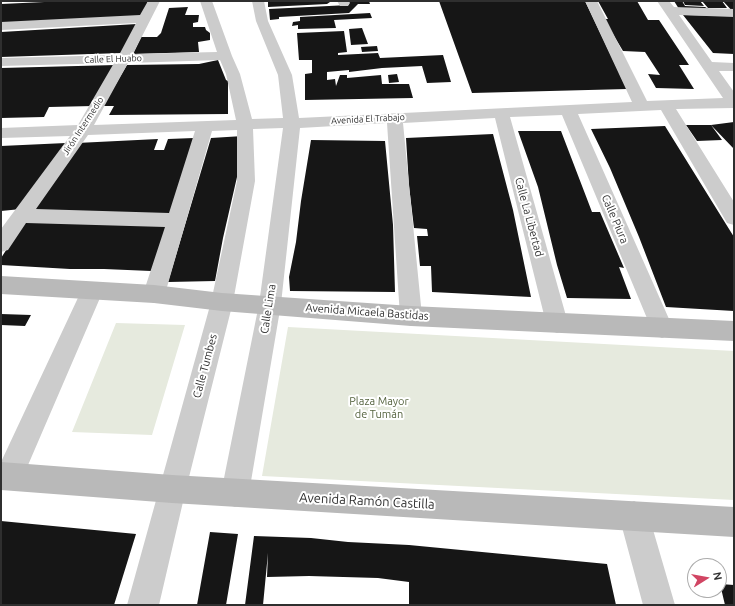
<!DOCTYPE html>
<html>
<head>
<meta charset="utf-8">
<style>
  body { margin:0 }
  #map { position:relative; width:735px; height:606px; overflow:hidden; background:#fff; font-family:Ubuntu,sans-serif }
  canvas { display:block }
  .frame { position:absolute; inset:0; border:2px solid #2f2f2f; pointer-events:none }
  .north { position:absolute; left:687px; top:558px; width:40px; height:40px; box-sizing:border-box; background:#fff; border:1px solid #acacac; border-radius:50%; rotate:79deg; font-size:11px; font-weight:700; line-height:16px; text-align:center; color:#2f2f2f }
  .north::after { content:''; display:block; margin:auto; width:14px; height:18px; background:#d14563; clip-path:polygon(50% 0,100% 100%,50% 72%,0 100%) }
</style>
</head>
<body>
<div id="map">
<canvas width="735" height="606"></canvas>
<div class="frame"></div>
<div class="north">N</div>
</div>
<script>
const ctx = document.querySelector('canvas').getContext('2d');
ctx.lineJoin = 'round';
function paint(path, color) { ctx.fillStyle = color; ctx.fill(path, 'evenodd'); }
function drawText(font, color, halo, rows, align = 'center') {
  ctx.font = font + ' Ubuntu,sans-serif'; ctx.lineWidth = 4; ctx.setLineDash([]); ctx.textBaseline = 'middle'; ctx.strokeStyle = halo; ctx.fillStyle = color; for (const [text, x, y, turn = 0] of rows) {
    ctx.save(); ctx.translate(x, y); ctx.rotate((+turn || 0) * Math.PI / 180); ctx.textAlign = isNaN(turn) ? turn : align; if (halo) ctx.strokeText(text, 0, 0); ctx.fillText(text, 0, 0); ctx.restore();
  }
}
const green = new Path2D(`
  M116 323 185 325 152 435 72 432Z
  M288 327 734 351V500L262 476Z`);
const building = new Path2D(`
  M66 1H148L143 17 1 24V4Z
  M268 1H330V2L327 4 268 7Z
  M356 1H369L370 4H358L349 13 279 17V19L270 20 269 9 349 5 348 2Z
  M439 1H585L627 89 472 93Z
  M598 1H637L648 20H659L689 65H679L694 89 656 88 648 74 660 75 645 52 623 51 604 19H608Z
  M674 1H682L685 6 705 7 710 10 679 9Z
  M683 1H700L704 6 685 5Z
  M702 1H722L727 8H708Z
  M723 1H734V13Z
  M188 7 185 15H199L198 22 193 23V27H205L206 30 210 33V40L198 42 199 52 133 54 141 37H157L161 33 169 8Z
  M370 13 372 18 334 20 336 28 298 29V25L292 26 293 22 300 21V17Z
  M683 15 734 16V54L713 53Z
  M137 24 122 53 1 57V32Z
  M362 28 368 44 351 45 349 29Z
  M344 31 347 52 338 53V55L378 53 380 58 443 55 451 82 427 83 422 66 382 68 349 72V70L327 72V80L335 79 336 86 340 75H347V78L381 75 382 84H409L413 98 305 100V74L312 73V60H299L297 33Z
  M377 46 378 51 362 52 361 47Z
  M218 60 226 80 228 81V114L109 115 114 106H103L127 65 199 64Z
  M116 65 93 106 49 107 44 117 1 118V68Z
  M397 74 399 82 389 83 388 75Z
  M734 122V149L711 125Z
  M686 125H711L722 140 697 141Z
  M665 126 734 237V311L666 307 639 237 610 168 591 129Z
  M518 131H561L592 212H600L624 268 619 267 631 299 567 298 557 265 538 187Z
  M493 134 513 210 531 297 432 292 431 266H420L417 236H428L427 229 414 228 409 186 406 138Z
  M243 136 237 177 223 238 215 281 168 282 211 138Z
  M194 138 172 214 32 213 77 143 158 139 154 150H164L168 139Z
  M311 140 385 141 393 225 395 292 290 291 289 277 296 242 301 201Z
  M66 143 21 209 1 211V146Z
  M25 221 170 225 151 271 104 269H70L1 265V258Z
  M1 314 31 315 25 326 1 325Z
  M1 521 136 534 114 605H1Z
  M210 532 238 534 226 605H197Z
  M254 536 311 538 348 542 409 545 607 564 616 605H409V582L378 578 309 576 267 577 268 553 263 605H245Z
  M720 584 734 585V605H725Z`);
const minor = new Path2D(`
  M148 1H160L133 54 217 52 200 1H212L232 56 240 74 252 119 283 118 278 75 256 21 252 1H264L268 21 292 75 299 118 632 102 585 1H597L647 101 723 98 657 1H669L674 7 734 9V17L679 15 712 62 734 63V71H719L734 92V108L676 109 734 202V225L727 223 661 110 578 114 673 328 670 335 662 338 654 335 562 115 510 117 568 323 565 330 557 333 549 330 546 323 495 118 403 123 422 316 419 323 411 326 403 323 400 316 387 123 300 128 281 304 249 493 245 503 235 507 225 503 221 493 259 304 283 128 253 129 255 181 233 302 186 489 159 605H127L211 302 237 181V130L212 131 165 294 162 300 154 303 146 300 143 294 165 227 26 223 8 250 1 252V229L70 136 1 138V128L78 125 114 63 1 66V58L119 55 136 23 1 30V22L140 15ZM220 60 226 74 236 120 94 125 128 63ZM195 131 169 213 36 209 88 135Z
  M337 1H349L350 3 348 6H340Z
  M92 282 100 285 103 291 19 486 9 490 1 487V462L84 285Z
  M634 501 644 506 649 516 675 605H643L619 516 624 506Z`);
const secondary = new Path2D(`
  M1 276 154 285 222 293 411 306 734 321V341L411 326 222 311 154 303 1 294Z
  M1 462 172 475 734 507V537L172 503 1 490Z`);
const farStreetnames = [
  ["Calle El Huabo",113,59,-2],
  ["Avenida El Trabajo",368,119,-3],
  ["Jirón Intermedio",83,126,-57]
];
const streetNames = [
  ["Calle La Libertad",529,217,75],
  ["Calle Piura",615,219,67],
  ["Calle Lima",268,309,-81],
  ["Avenida Micaela Bastidas",367,312,4],
  ["Calle Tumbes",205,366,-75]
];
const parkNames = [
  ["Plaza Mayor",379,401],
  ["de Tumán",379,414]
];
const nearStreetnames = [
  ["Avenida Ramón Castilla",367,501,3]
];
paint(green, '#e6eade');
paint(building, '#161616');
paint(minor, '#ccc');
paint(secondary, '#b9b9b9');
drawText('9px', '#2f2f2f', '#fff', farStreetnames);
drawText('11px', '#2f2f2f', '#fff', streetNames);
drawText('11px', '#576541', '#fff', parkNames);
drawText('13px', '#2f2f2f', '#fff', nearStreetnames);
</script>
</body>
</html>
